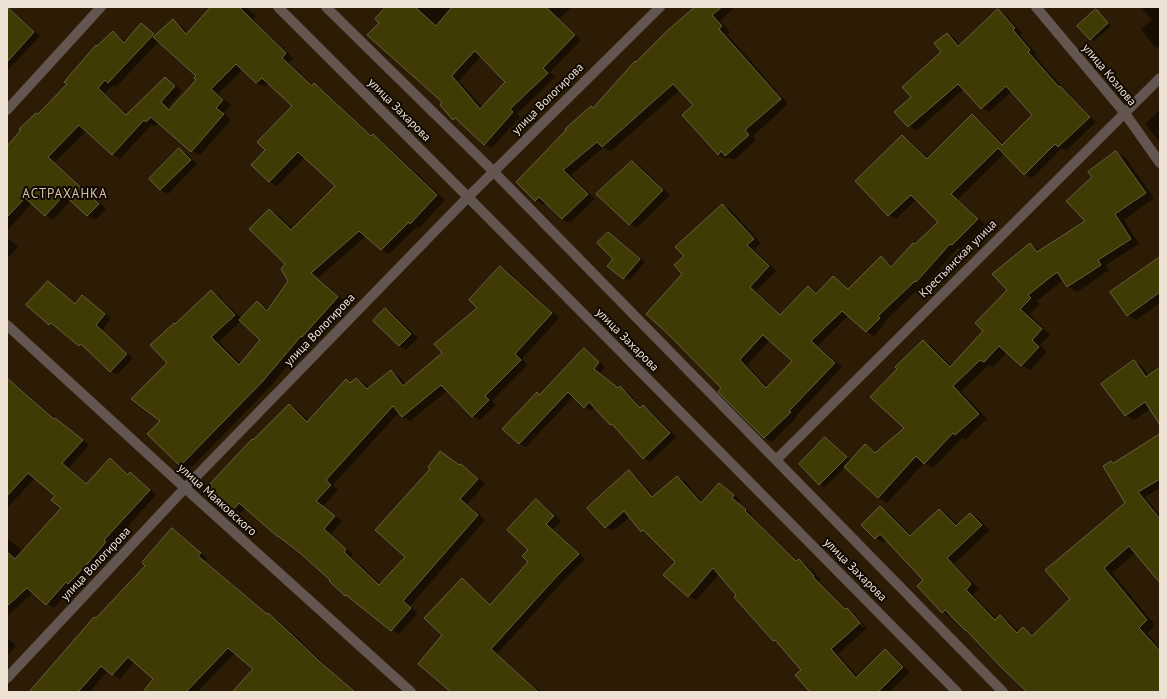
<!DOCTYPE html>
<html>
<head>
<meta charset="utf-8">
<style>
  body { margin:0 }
  #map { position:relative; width:1167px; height:699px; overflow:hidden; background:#2d1c05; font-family:"PT Sans",sans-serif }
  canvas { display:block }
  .frame { position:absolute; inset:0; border:8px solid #ede1d3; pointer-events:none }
</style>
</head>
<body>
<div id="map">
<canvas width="1167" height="699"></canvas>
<div class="frame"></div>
</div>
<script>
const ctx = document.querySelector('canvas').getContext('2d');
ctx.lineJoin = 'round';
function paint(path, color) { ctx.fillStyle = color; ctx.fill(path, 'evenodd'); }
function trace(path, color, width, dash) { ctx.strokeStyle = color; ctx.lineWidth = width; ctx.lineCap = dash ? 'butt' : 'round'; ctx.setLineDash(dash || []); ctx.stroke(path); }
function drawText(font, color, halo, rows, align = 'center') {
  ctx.font = font + ' "PT Sans",sans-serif'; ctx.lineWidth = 4; ctx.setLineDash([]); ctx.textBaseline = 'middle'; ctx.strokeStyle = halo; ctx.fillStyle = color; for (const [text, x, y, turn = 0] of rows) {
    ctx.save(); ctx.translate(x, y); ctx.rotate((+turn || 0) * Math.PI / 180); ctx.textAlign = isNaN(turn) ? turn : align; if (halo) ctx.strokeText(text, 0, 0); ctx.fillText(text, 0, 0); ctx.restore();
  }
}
const shadow = new Path2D(`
  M7 7 40 36 7 71Z
  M212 7H245L256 16 253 19 293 58 289 63 313 85 314 84 322 89 372 136 381 140 445 200 419 228 417 227 389 254 381 249 366 236 318 278 346 303 310 341 309 340 270 387 189 470 181 466 149 434 161 421 168 363 176 325 212 291 219 296 242 319 257 302 269 310 289 282 287 264 269 210 277 214 293 229 337 186 305 157 277 186 269 181 267 150 294 106 269 83 265 87 257 83 243 69 218 94 231 105 224 113 231 120 200 155 192 151 159 122 155 126 152 124 120 159 112 154 87 131 55 162 106 209 96 220 88 216 71 200 53 220 45 215 32 203 7 231V147L68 84 98 47 113 33 121 37 126 42 141 24 157 35 173 21 181 25 188 33ZM159 41 198 75 197 80 171 110 168 107 182 91 173 83 165 78 128 115 105 93 113 85 116 87ZM241 321 261 340 241 364 219 342Z
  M388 7H572L559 18 581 40 550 72 555 77 517 114 520 117 492 148 485 144 461 123 454 119 444 102 380 23ZM481 56 507 82 483 108 459 81Z
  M696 7H735L720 21 730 32 727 34 788 104 753 136 756 140 734 160 729 157 726 159 718 154 694 105 680 90 611 151 604 147 571 175 595 199 570 223 562 219 546 203 544 205 536 200 517 182 594 108 636 63Z
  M1141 7H1160V49L1154 46 1141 29 1152 20Z
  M1096 10 1111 26 1094 41 1091 39Z
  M998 11 1006 15 1022 33 1020 35 1037 54 1035 56 1064 89 1068 92 1096 122 1066 151 1062 148 1032 178 1025 174 1005 153 958 199 985 224 960 249 958 248 924 286 922 285 885 321 886 322 874 336 867 332 849 315 818 346 842 367 796 416 797 417 772 442 765 438 720 392 723 388 684 274 685 256 722 205 730 209 761 243 754 249 776 271 756 291 781 315 809 287 818 294 833 277 841 281 849 289 881 257 888 262 893 267 940 222 917 199 896 219 889 215 902 136 909 140 928 158 972 115 979 120 1004 144 1033 115 1012 91 989 112 981 108 964 89 916 131 909 126 896 112 912 97 943 52 947 34 954 38 960 45ZM770 340 794 361 768 387 747 365Z
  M1160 110V142L1145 124Z
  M179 149 186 153 197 164 168 194 161 190 150 179Z
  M1116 152 1125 157 1154 198 1124 220 1139 244 1106 265 1109 270 1077 292 1068 287 1063 280 1037 301 1040 304 1029 314 1050 335 1040 345 1047 352 1030 370 1021 365 1007 352 993 367 989 365 961 391 987 419 965 440 962 438 933 468 924 463 887 503 878 497 845 467 825 487 820 484 825 438 831 441 851 461 866 445 877 453 905 428 923 341 932 346 952 367 985 331 1008 290 1030 244 1040 251 1086 221 1093 177Z
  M633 162 640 166 670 195 637 228 630 224Z
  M608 233 645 262 629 281 609 266 614 259Z
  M7 238 18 247 7 259Z
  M1160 263V303L1136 320 1128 315Z
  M501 267 508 271 559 318 522 359 528 365 492 401 496 405 480 420 472 416 447 391 410 421 403 417 399 412 333 485 338 490 323 506 342 521 331 534 353 554 351 557 381 584 406 557 432 468 440 452 460 466 469 470 485 484 467 504 485 520 410 606 418 613 399 634 346 595 332 580 300 552 247 508 241 513 234 509 253 441 289 405 297 410 309 421 346 380 352 383 356 379 364 383 370 389 391 372 399 376 406 385 443 353 479 308Z
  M48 282 54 286 76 305 82 297 111 318 102 330 133 358 117 375 111 371 87 348 80 345 57 327 56 328 50 324Z
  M385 309 392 313 418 338 406 350 399 346Z
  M585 349 591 353 605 367 600 373 619 389 620 388 627 391 642 408 644 406 650 410 676 437 650 462 643 458 616 427 611 424 595 407 591 411 585 407 574 396 526 447 520 444 504 429 537 394 540 395Z
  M1134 362 1142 366 1149 376 1160 423 1151 408 1134 420 1126 415 1103 384Z
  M9 381 17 385 58 421 89 445 69 468 87 484 110 460 117 464 130 475 131 474 138 478 156 495 111 545 113 547 95 567 76 588 73 586 54 608 47 604 34 592 7 616V538L24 552 62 508 56 496 35 478 7 508V384Z
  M1160 435V488L1145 497 1160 515V581L1136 552 1112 573 1155 625 1147 633 1160 648V692H1028L952 616 951 617 943 612 924 580 887 540 884 543 876 538 880 508 888 512 912 536 940 511 948 515 958 526 971 514 979 519 990 530 954 564 979 589 973 595 997 619 1000 616 1009 621 1019 632 1023 628 1034 635 1072 599 1127 503 1114 463Z
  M629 472 636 476 654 496 677 477 685 481 703 503 719 484 726 488 740 500 738 503 752 514 751 516 798 561 799 560 806 564 821 580 819 581 847 609 854 613 867 628 838 654 858 677 885 650 892 654 910 672 889 692H811L803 670 781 645 774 641 735 597 738 595 719 574 696 600 688 596 676 562 648 535 642 531 630 517 613 531 606 527 589 508ZM849 612H852L864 626 863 628Z
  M536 500 544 505 561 521 553 529 585 559 564 580 497 654 534 687 542 692H452L443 635 462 580 469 584 491 605 530 562 529 550Z
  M172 529 179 533 207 558 205 561 268 614 275 618 299 639 327 667 356 692H234L255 669 235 653 197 692H144L155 679 134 662 120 679 108 671 89 692H30L147 566Z
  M7 638 16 646 7 656Z`);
const building = new Path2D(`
  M7 7 34 32 7 62Z
  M211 7H239L286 53 282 58 312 86 314 83 371 136 373 134 437 195 410 224 409 222 381 250 359 231 311 273 338 297 302 337 301 336 262 382 180 466 147 434 160 421 131 399 167 363 150 345 174 323 175 324 211 290 235 315 211 337 239 365 260 340 239 320 257 301 267 311 288 281 281 269 285 264 249 229 269 209 291 230 335 186 298 152 269 182 251 165 265 150 257 142 292 106 262 78 256 83 236 64 211 89 223 100 216 108 224 114 191 152 151 117 146 122 144 120 112 155 79 125 48 157 99 204 87 216 64 195 45 216 25 198 7 217V146L21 130 19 129 36 113 38 114 67 84 64 82 96 45 97 46 113 31 124 43 141 23 154 34 108 83 105 80 98 88 126 115 165 77 175 86 161 102 169 110 196 80 194 78 196 76 153 37 173 19 186 34Z
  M386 7H415L436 26 452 7H546L575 35 543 68 548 73 510 109 513 112 484 145 455 118 453 120 440 105 442 102 367 35 379 23 375 19ZM475 51 505 82 480 109 452 76Z
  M695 7H722L712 15 722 26 719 29 781 99 745 130 749 135 725 156 721 151 718 155 682 115 693 105 673 84 602 147 597 142 563 170 588 194 562 219 539 197 535 201 516 182 566 130 565 129 591 106 593 108 635 61 636 62 667 31Z
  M998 9 1015 28 1013 30 1030 50 1028 52 1059 87 1060 86 1090 117 1058 147 1055 144 1024 175 998 148 951 194 978 219 952 245 950 244 916 282 915 281 878 316 880 318 866 332 842 311 811 341 835 363 789 411 791 412 764 438 718 392 721 388 669 335 646 314 682 274 674 265 684 256 675 247 722 204 754 239 747 245 769 266 750 287 780 315 808 286 816 294 833 276 848 289 881 256 891 267 913 243 915 244 938 222 911 195 888 216 855 181 902 135 927 159 972 114 1002 145 1032 115 1006 86 981 109 958 84 908 127 894 112 911 97 902 87 941 52 934 43 947 33 958 46ZM763 335 792 361 766 388 740 360Z
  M1096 9 1108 23 1090 40 1077 26Z
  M179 148 191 160 160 190 149 179Z
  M1116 151 1146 193 1115 214 1131 239 1098 260 1101 265 1067 287 1057 272 1028 295 1031 298 1020 309 1042 329 1032 340 1039 347 1021 366 999 346 984 362 980 360 953 386 979 414 955 435 953 433 924 464 916 456 878 498 844 467 865 444 875 453 904 428 870 397 897 369 895 367 923 340 950 367 983 331 975 323 1007 290 992 274 1030 243 1037 252 1085 221 1066 201 1092 177 1088 172Z
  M632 161 663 190 629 225 596 194Z
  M608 232 640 259 623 279 607 266 613 259 597 243Z
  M1160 257V292L1127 316 1110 292Z
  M500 266 552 313 515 354 521 360 485 396 489 400 472 417 441 385 402 417 393 406 326 480 331 485 316 501 335 516 324 529 346 549 344 552 379 585 405 557 375 530 430 469 428 467 440 451 459 465 461 464 478 479 460 499 478 515 403 601 411 608 391 631 346 595 345 596 329 581 330 580 300 553 278 536V537L239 503 233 510 208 486 252 439 253 440 289 404 307 422 346 379 350 383 356 378 367 389 391 370 403 386 442 353 434 344 477 308 469 300Z
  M48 281 75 304 82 295 105 314 96 325 127 354 110 372 81 344 79 346 51 323 49 325 26 305Z
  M385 308 411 334 399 346 373 321Z
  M584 348 599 362 594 369 618 388 620 386 640 408 643 405 670 433 643 459 612 424 610 425 589 402 584 408 568 392 519 444 502 429 537 392 539 395Z
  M1134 360 1146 377 1160 367V425L1145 402 1125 416 1101 384Z
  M7 378 54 419 55 418 83 440 62 463 86 484 110 458 128 475 130 472 150 490 104 540 106 542 88 563 68 584 66 582 46 605 27 588 7 606V552L15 559 61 508 51 500 55 496 28 473 7 496Z
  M1160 434V479L1138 492 1160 519V583L1129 546 1104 568 1147 620 1139 628 1160 651V692H1027L1001 667 966 630V631L945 610 942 613 917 586 923 580 880 534 875 539 861 525 880 506 910 536 939 509 956 526 970 513 982 525 947 558 971 584 966 590 995 620 1000 615 1017 633 1023 627 1032 636 1070 599 1045 570 1125 503 1103 466 1111 461 1113 463Z
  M825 437 847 457 819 485 799 464Z
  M629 470 652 497 677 476 701 503 719 483 734 495 732 498 746 510 745 511 796 561 799 559 814 576 813 577 845 609 847 608 860 623 831 649 856 678 885 649 903 667 878 692H810L795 675 801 670 775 640 773 641 734 597 736 595 713 568 688 597 663 575 675 562 643 530 641 532 624 511 605 528 587 508Z
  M536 499 554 516 546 524 579 554 557 576 491 649 538 692H451L418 664 442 635 424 618 462 578 490 605 528 562 522 556 528 550 507 530Z
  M172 528 201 553 198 556 267 614 268 613 291 634 320 662 355 692H232L253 669 228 648 186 692H143L153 679 128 657 112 675 101 666 78 692H29L94 617 96 618 145 566 142 563Z`);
const minor = new Path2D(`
  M278 7 468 197 957 692
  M326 7 493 171 1003 692
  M1036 7 1124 112 1160 163
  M7 110 101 7
  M7 325 185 488 411 692
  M776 460 1160 78
  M7 678 185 488 468 197 660 7`);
const streetNames = [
  ["улица Козлова",1109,75,50],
  ["улица Вологирова",548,99,-45],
  ["улица Захарова",399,110,45],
  ["Крестьянская улица",958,259,-45],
  ["улица Вологирова",320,330,-46],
  ["улица Захарова",627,340,45],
  ["улица Маяковского",217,500,42],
  ["улица Вологирова",96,564,-47],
  ["улица Захарова",855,570,45]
];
const neighbourhoodNames = [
  ["АСТРАХАНКА",65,194]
];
paint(shadow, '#0007');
paint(building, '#403b05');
trace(building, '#646143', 1);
trace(minor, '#635550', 10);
drawText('12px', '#ede1d3', '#100802', streetNames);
ctx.letterSpacing = '1px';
drawText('13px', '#dac3a7', '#100802', neighbourhoodNames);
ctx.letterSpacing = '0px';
</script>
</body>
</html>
